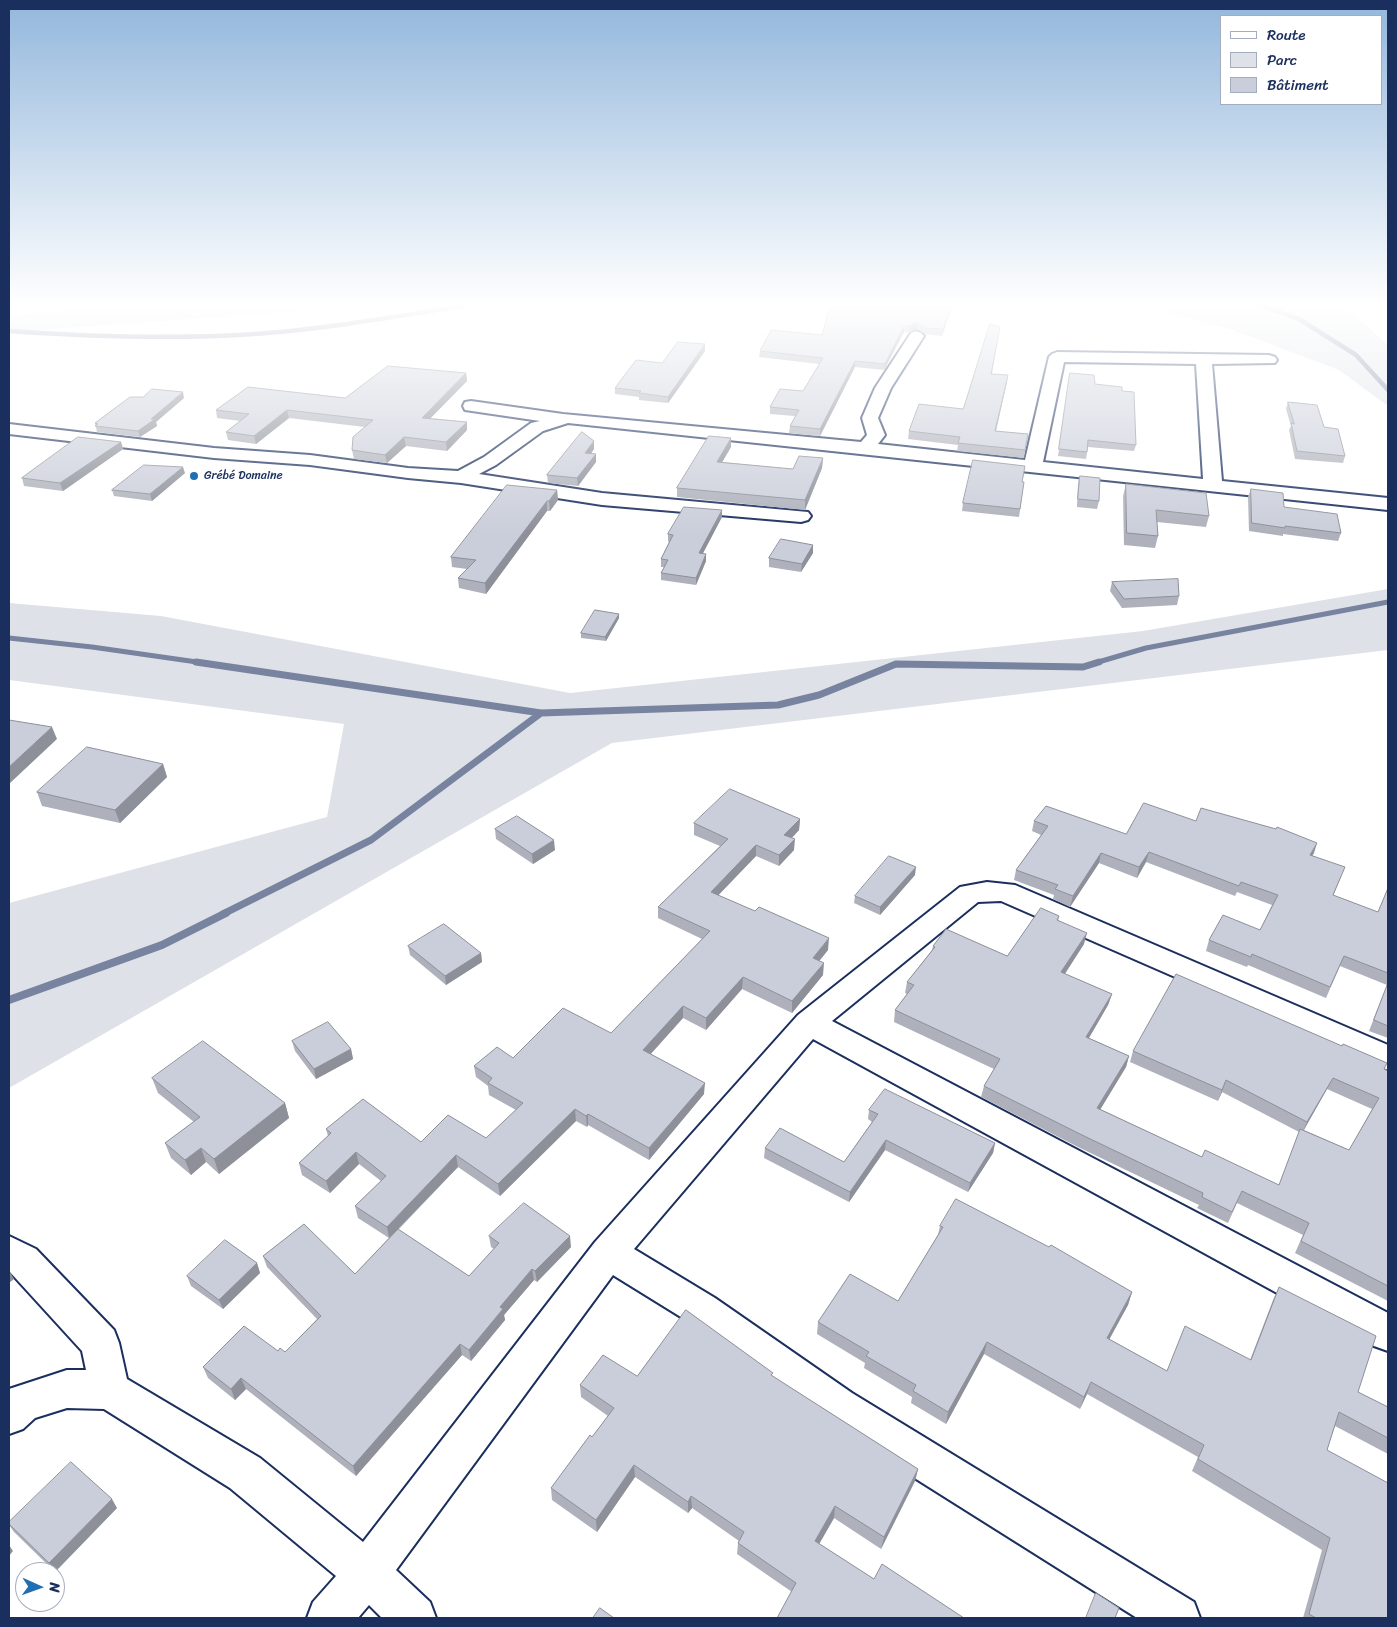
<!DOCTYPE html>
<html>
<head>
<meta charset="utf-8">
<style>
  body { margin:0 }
  #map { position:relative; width:1397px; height:1627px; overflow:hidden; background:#fff; font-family:Sriracha,sans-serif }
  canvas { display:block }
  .frame { position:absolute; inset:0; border:10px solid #1b2f5e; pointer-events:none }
  .legend { position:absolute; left:1220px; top:15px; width:162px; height:90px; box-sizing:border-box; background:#fff; border:1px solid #a4acbf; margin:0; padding:6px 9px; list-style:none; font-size:15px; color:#1b2f5e }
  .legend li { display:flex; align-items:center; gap:10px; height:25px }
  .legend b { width:25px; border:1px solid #a4acbf }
  .north { position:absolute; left:15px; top:1562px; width:50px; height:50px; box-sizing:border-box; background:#fff; border:1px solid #a4acbf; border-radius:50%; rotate:92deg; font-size:14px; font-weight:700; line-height:20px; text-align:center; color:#1b2f5e }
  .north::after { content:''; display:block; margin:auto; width:18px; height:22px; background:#1f6fb2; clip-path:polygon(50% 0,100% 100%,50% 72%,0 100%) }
</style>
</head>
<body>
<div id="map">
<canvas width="1397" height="1627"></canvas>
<div class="frame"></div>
<ul class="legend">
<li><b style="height:6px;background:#fff"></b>Route</li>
<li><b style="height:14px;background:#dee1e7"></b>Parc</li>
<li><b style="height:14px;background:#caceda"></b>Bâtiment</li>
</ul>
<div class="north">N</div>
</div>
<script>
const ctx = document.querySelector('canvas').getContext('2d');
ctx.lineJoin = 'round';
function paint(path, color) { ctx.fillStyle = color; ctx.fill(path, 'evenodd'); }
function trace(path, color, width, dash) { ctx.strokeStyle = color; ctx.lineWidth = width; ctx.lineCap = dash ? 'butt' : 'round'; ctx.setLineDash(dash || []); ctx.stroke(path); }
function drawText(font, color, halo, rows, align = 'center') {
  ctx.font = font + ' Sriracha,sans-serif'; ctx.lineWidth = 4; ctx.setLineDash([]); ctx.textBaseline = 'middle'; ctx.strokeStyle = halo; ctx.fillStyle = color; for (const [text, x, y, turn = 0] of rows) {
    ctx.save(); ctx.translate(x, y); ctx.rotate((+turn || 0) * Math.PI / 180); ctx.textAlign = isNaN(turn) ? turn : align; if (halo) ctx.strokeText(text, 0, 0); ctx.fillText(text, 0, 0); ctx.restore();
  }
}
const green = new Path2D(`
  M98 306H368L9 332V316Z
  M1142 306H1344L1388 345V406L1339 370 1233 330Z
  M1388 589V650L612 743 9 1088V903L327 817 344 724 9 680V603L161 616 570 693 1143 631Z`);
const streamFar3 = new Path2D(`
  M1263 306 1299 319 1356 355 1388 390
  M9 331C95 337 181 340 267 333 332 328 397 316 462 306`);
const streamFar2 = new Path2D(`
  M9 638 92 647 204 663
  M1095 663 1146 648 1388 602`);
const streamFar1 = new Path2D(`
  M196 662 541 713 778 705 819 695 896 664 1083 667 1099 662
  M223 914 371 840 541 713`);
const stream = new Path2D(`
  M9 1000 162 945 226 913`);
const street = new Path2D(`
  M916 331 921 333 924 336 891 388 878 418 885 435 878 444 1025 460 1049 357 1052 354 1057 352 1269 355 1275 357 1277 360 1275 363 1212 364 1222 481 1388 498V510L568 423 543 431 496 465 479 474 602 493 808 512 811 516 808 520 801 522 602 505 461 483 408 478 310 465 214 458 9 434V424L214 448 310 455 408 468 458 471 484 457 531 423 540 421 465 410 463 406 465 402 471 401 563 414 861 442 867 435 862 418 875 388 911 333ZM1064 362 1196 364 1203 479 1043 462Z
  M987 882 1015 885 1388 1045V1070L1001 901 978 902 832 1021 1388 1313V1351L1374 1346 813 1039 634 1249 715 1298 852 1393 1194 1602 1200 1618H1137L824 1421 689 1322 613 1275 396 1570 430 1602 436 1618H382L369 1605 358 1618H307L313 1602 336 1576 230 1488 104 1409 67 1408 35 1418 23 1429 9 1434V1389L67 1370H86L82 1351 9 1271V1236L36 1249 114 1330 119 1343 127 1379 260 1458 363 1542 595 1242 798 1015 960 887Z`);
const wall = new Path2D(`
  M830 306H952L942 336 925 334 917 329 909 333 904 332 884 370 855 367 820 436 789 433 790 426 795 416 770 414V407L803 391 819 364 759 357 760 351 822 335Z
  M999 333 992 374 1007 382 996 431 1028 434 1024 458 957 451 958 445 908 439 909 431 963 409Z
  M705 344V351L668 403 639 400V397L615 394V388L662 363Z
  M466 373 467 381 430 418 467 422V430L447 451 406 446 387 463 354 459 352 450 365 427 289 418 256 444 228 440 226 432 240 421 217 418 216 410 345 398Z
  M1070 373 1095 384 1122 391 1136 445 1134 451 1088 447 1086 459 1058 456Z
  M184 398 156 422 157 426 140 437 97 432 95 423Z
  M1288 402 1324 427 1345 456 1343 463 1295 459 1289 430 1291 426 1286 409Z
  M121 442 123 449 63 491 24 486 22 478Z
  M731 447 722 462 793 469 823 458 822 468 805 510 677 497V488Z
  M594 449 591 453 596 462 578 486 548 483 547 475Z
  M185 473 152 501 114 496 112 490Z
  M1024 473 1022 482H1024L1019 517 962 511 963 503Z
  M1080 476 1099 501 1097 509 1077 507 1078 484Z
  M1126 484 1209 516 1206 527 1157 522 1158 536 1155 548 1124 545 1123 496Z
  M1251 489 1284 507 1341 533 1338 541 1283 534V536L1249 531 1248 497Z
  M557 490 558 500 550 511H547L486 594 459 588 458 578 467 569 452 567 451 557Z
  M722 510V517L702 554H706V561L696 585 661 580V573L664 567H661V559L669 542 668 541V534Z
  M813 553 801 572 769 567V558Z
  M1112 582 1179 596 1177 605 1122 608 1110 591Z
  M619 614V618L606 641 581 638V633Z
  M163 764 167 777 120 823 42 806 37 792Z
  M800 819 799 830 792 838 794 850 779 866 756 856 718 895 828 950 819 961 823 975 792 1013 742 989 706 1030 683 1018 651 1054 704 1094 649 1160 588 1125 587 1127 576 1121 500 1196 458 1167 398 1230 469 1276 494 1249 491 1247 489 1236 571 1247 537 1282 534 1280 504 1315 505 1320 471 1361 462 1355 356 1476 246 1389 235 1400 208 1378 203 1367 278 1351 285 1352 317 1319 267 1267 263 1256 355 1274 389 1238 358 1218 355 1206 381 1181 359 1164 330 1193 302 1175 299 1163 328 1136 326 1129 421 1142 486 1138 516 1110 489 1095 488 1086 476 1077 474 1066 513 1058 611 1033 702 939 658 918V907L720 846 694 835V823Z
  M1034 821 1126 834 1196 821 1314 853 1312 855 1341 877 1333 896 1378 912 1388 888V1038L1369 1031 1387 985 1340 966 1326 998 1248 965 1247 967 1206 951 1209 940 1260 930 1272 905 1237 892 1235 896 1146 862 1137 878 1099 863 1070 907 1053 899 1054 895 1014 880 1016 870 1041 835 1032 831Z
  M495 829 555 850 533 864 496 839Z
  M915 875 880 915 854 903 855 896Z
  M1059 916 1058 921 1084 944 1065 974 1112 994 1108 1005 1089 1038 1129 1056 1126 1067 1100 1109 1202 1157 1279 1185 1299 1132 1222 1092 1218 1101 1130 1062 1133 1051 1384 1069 1388 1071V1301L1295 1253 1303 1235 1237 1203 1228 1223 1197 1208 1199 1205 1078 1147 981 1097 984 1086 994 1069 894 1022 895 1010 907 994 905 993 907 982 932 950 933 946 1007 956ZM1327 1089 1372 1109 1349 1150 1304 1130Z
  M408 946 481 953 482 962 446 985 410 955Z
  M292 1041 351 1049 353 1059 316 1079 295 1051Z
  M152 1078 285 1103 289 1118 219 1174 206 1162 191 1175 171 1158 165 1143 194 1122 158 1093Z
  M869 1110 995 1143 993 1153 968 1192 885 1150 849 1202 764 1158 765 1148 844 1162 872 1122 868 1119Z
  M940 1226 1132 1292 1128 1305 1109 1339 1167 1371 1250 1360 1273 1300 1279 1287 1358 1392 1388 1407V1454L1335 1426 1327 1450 1388 1618H1303L1322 1550 1192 1471 1198 1457 1087 1394 1080 1409 984 1354 946 1424 911 1403 912 1397 864 1368 865 1363 817 1334 818 1322 898 1301 938 1235Z
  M257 1263 260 1273 223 1309 191 1286 187 1276Z
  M637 1376H772L918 1469 915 1481 881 1549 834 1518 819 1544 874 1579 964 1618 792 1592 737 1554 738 1543 739 1541 692 1508 688 1513 635 1477 597 1532 552 1500 551 1488 592 1437 608 1416 581 1397 580 1385Z
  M117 1508 55 1572 14 1532 9 1525Z`);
const shadedWall = new Path2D(`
  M951 306H952L942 336 943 329Z
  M917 323V329L909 333 910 326Z
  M904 326V332L884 370 885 364Z
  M705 344V351L668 403V397Z
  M855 361V367L820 436V429Z
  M466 373 467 381 423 426 422 418Z
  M1008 375 1007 382 994 438 995 431Z
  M183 392 184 398 156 422 157 426 140 437 138 431 151 419Z
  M287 410 289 418 256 444 254 436Z
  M467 422V430L447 451 446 442Z
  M404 437 406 446 387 463 385 455Z
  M731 438V447L717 471V462Z
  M594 441V449L586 461 585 453Z
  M121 442 123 449 63 491 60 483Z
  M596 454V462L578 486 577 478Z
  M823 458 822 468 805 510V500Z
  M183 467 185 473 152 501 150 494Z
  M557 490 558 500 550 511 549 501Z
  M547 501V511L486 594 485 583Z
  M722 510V517L699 561V553Z
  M813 545V553L801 572 802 564Z
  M706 554V561L696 585V578Z
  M619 614V618L606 641 605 637Z
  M52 727 57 739 9 784V767Z
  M163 764 167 777 120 823 115 810Z
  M800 819 799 830 784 846V835Z
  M795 839 794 850 779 866V855Z
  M554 840 555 850 533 864 532 854Z
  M1317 843 1314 853 1306 865 1310 855Z
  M756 845V856L711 903V892Z
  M1149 852 1146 862 1137 878 1139 867Z
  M1101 853 1099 863 1070 907 1073 896Z
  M916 867 915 875 880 915V907Z
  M1087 933 1084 944 1058 984 1061 972Z
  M829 938 828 950 812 970 813 958Z
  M481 953 482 962 446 985 445 976Z
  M824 963 823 975 792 1013V1001Z
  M743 977 742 989 706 1030V1018Z
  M1112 994 1108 1005 1083 1048 1086 1037Z
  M683 1006V1018L644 1061 643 1050Z
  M351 1049 353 1059 316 1079 314 1069Z
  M1129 1056 1126 1067 1094 1120 1097 1108Z
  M1333 1078 1327 1089 1302 1133 1307 1122Z
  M1226 1080 1222 1092 1218 1101 1222 1090Z
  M705 1083 704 1094 649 1160V1148Z
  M285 1103 289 1118 219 1174 214 1159Z
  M575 1109 576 1121 500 1196 498 1184Z
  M588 1114V1125L587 1127 586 1116Z
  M886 1140 885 1150 849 1202 850 1192Z
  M995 1143 993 1153 968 1192 970 1183Z
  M201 1148 206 1162 191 1175 185 1160Z
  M356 1152 359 1164 330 1193 326 1181Z
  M456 1155 458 1167 389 1238 387 1227Z
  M570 1236 571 1247 537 1282 535 1271Z
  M257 1263 260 1273 223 1309 219 1300Z
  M532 1269 534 1280 504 1315 505 1320 471 1361 469 1350 500 1307Z
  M9 1270 14 1279 9 1283Z
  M1132 1292 1128 1305 1103 1351 1107 1338Z
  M987 1342 984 1354 946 1424 948 1412Z
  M460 1344 462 1355 356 1476 353 1466Z
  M241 1378 246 1389 235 1400 231 1389Z
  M1091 1382 1087 1394 1080 1409 1084 1397Z
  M634 1465 635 1477 597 1532 596 1520Z
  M918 1469 915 1481 881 1549 884 1537Z
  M691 1496 692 1508 688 1513V1502Z
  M112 1499 117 1508 55 1572 49 1563Z
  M835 1506 834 1518 814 1553 815 1541Z
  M9 1545 13 1551 9 1556Z`);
const building = new Path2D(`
  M830 306H951L943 329 925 328 917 323 910 326H904L885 364 855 361 820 429 790 426 799 410 770 407 780 389 803 391 823 358 760 351 771 330 822 335Z
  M990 324 1000 327 991 374 1008 375 995 431 1028 434 1025 450 958 443 960 437 909 431 919 404 963 409Z
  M678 342 705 344 668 397 639 393 641 391 615 388 636 360 662 363Z
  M388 366 466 373 422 418 467 422 446 442 404 437 385 455 352 450 353 437 373 420 287 410 254 436 226 432 249 414 216 410 248 387 345 398Z
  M1070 373 1094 375 1095 384 1122 387V391L1134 392 1136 445 1088 440 1087 452 1059 449Z
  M152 389 183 392 151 419H155L138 431 95 426 98 424 95 423 130 397H143Z
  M1288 402 1317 405 1324 427 1338 429 1345 456 1297 451 1291 423 1294 424Z
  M582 432 594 441 585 453 596 454 577 478 547 475Z
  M709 436 731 438 717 462 793 469 799 456 823 458 805 500 677 488Z
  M78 437 121 442 60 483 22 478Z
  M973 460 1025 466 1022 482H1024L1020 509 963 503Z
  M144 465 183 467 150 494 112 490Z
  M1080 476 1100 478 1099 501 1078 499Z
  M1126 484 1206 493 1209 516 1156 510 1158 536 1127 533Z
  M507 485 557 490 549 501H547L485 583 458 578 476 560 451 557Z
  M1251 489 1283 493 1284 507 1337 514 1341 533 1285 526V528L1252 523Z
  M684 507 722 510 699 553 706 554 696 578 661 573 668 560 661 559 673 535 668 534Z
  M781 539 813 545 802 564 769 558Z
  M1178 579 1179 596 1124 599 1112 582Z
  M595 610 619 614 605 637 581 633Z
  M9 720 52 727 9 767Z
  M87 747 163 764 115 810 37 792Z
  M730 789 800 819 784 835 795 839 779 855 756 845 711 892 755 911 759 907 829 938 813 958 824 963 792 1001 743 977 706 1018 683 1006 643 1050 705 1083 649 1148 588 1114 586 1116 575 1109 498 1184 456 1155 387 1227 355 1206 386 1176 356 1152 326 1181 299 1163 331 1133 326 1129 363 1099 421 1142 448 1115 486 1138 523 1103 488 1083 492 1078 474 1066 497 1047 513 1058 563 1008 611 1033 710 931 658 907 728 839 694 823Z
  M1144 803 1196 821 1201 808 1276 829 1277 827 1317 843 1310 855 1345 867 1333 895 1378 912 1388 888V973L1344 956 1330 987 1252 954 1251 957 1209 940 1223 915 1260 930 1278 895 1241 882 1239 886 1149 852 1139 867 1101 853 1073 896 1055 889 1058 885 1016 870 1048 826 1034 821 1046 806 1126 834Z
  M517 816 554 840 532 854 495 829Z
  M889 856 916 867 880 907 855 896Z
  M1041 908 1059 916 1057 920 1087 933 1061 972 1112 994 1086 1037 1129 1056 1097 1108 1202 1157 1205 1150 1279 1185 1300 1129 1349 1150 1379 1098 1333 1078 1307 1122 1226 1080 1222 1090 1133 1051 1176 974 1342 1046 1343 1044 1387 1063 1384 1069 1388 1071V1286L1301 1241 1309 1223 1242 1191 1232 1212 1202 1197 1203 1193 1082 1135 984 1086 1000 1059 895 1010 914 985 907 982 935 947 933 946 946 929 1007 956Z
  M444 924 481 953 445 976 408 946Z
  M1388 983V1026L1374 1020Z
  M328 1022 351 1049 314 1069 292 1041Z
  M203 1041 285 1103 214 1159 201 1148 185 1160 165 1143 200 1117 152 1078Z
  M885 1089 995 1143 970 1183 886 1140 850 1192 765 1148 780 1128 844 1162 878 1114 869 1110Z
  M956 1199 1049 1247 1051 1245 1132 1292 1107 1338 1167 1371 1185 1326 1251 1360 1279 1287 1376 1336 1358 1392 1388 1407V1438L1339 1412 1327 1450 1388 1483V1618H1316L1309 1614 1330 1538 1198 1459 1204 1445 1091 1382 1084 1397 987 1342 948 1412 913 1391 916 1385 866 1356 869 1352 818 1322 850 1274 898 1301 943 1227 940 1226Z
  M524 1203 570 1236 535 1271 532 1269 500 1307 503 1309 469 1350 460 1344 353 1466 241 1378 231 1389 203 1367 244 1326 278 1351 280 1348 285 1352 321 1316 263 1256 304 1224 355 1274 398 1229 469 1276 499 1243 489 1236Z
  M225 1240 257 1263 219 1300 187 1276Z
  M686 1310 773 1373 771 1375 918 1469 884 1537 835 1506 815 1541 874 1579 882 1564 964 1618H777L796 1583 738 1543 744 1532 691 1496 688 1502 634 1465 596 1520 551 1488 590 1435 592 1437 614 1408 580 1385 603 1355 637 1376Z
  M71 1462 112 1499 49 1563 9 1524V1522Z
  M1096 1593 1119 1608 1115 1618H1086Z
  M600 1608 614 1618H593Z`);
const markers = [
  [194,476,5,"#1f6fb2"]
];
const farPoinames = [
  ["Grébé Domaine",204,476]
];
paint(green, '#dee1e7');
trace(streamFar3, '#77839f', 4.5);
trace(streamFar2, '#77839f', 5);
trace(streamFar1, '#77839f', 7);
trace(stream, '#77839f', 8);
trace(street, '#1b2f5e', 4);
paint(street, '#fff');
paint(wall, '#aeb1bb');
paint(shadedWall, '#8d9099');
paint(building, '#caceda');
trace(building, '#8d9099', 1);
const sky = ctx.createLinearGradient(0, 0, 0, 534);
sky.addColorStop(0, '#93b7dc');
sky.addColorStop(0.57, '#fff');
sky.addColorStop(1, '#ffffff00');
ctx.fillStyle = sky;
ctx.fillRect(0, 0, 1397, 534);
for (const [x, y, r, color] of markers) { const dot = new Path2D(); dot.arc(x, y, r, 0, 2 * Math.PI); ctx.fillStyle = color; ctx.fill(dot); trace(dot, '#fff', 2); }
drawText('12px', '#1b2f5e', '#fff', farPoinames, 'left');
</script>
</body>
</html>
